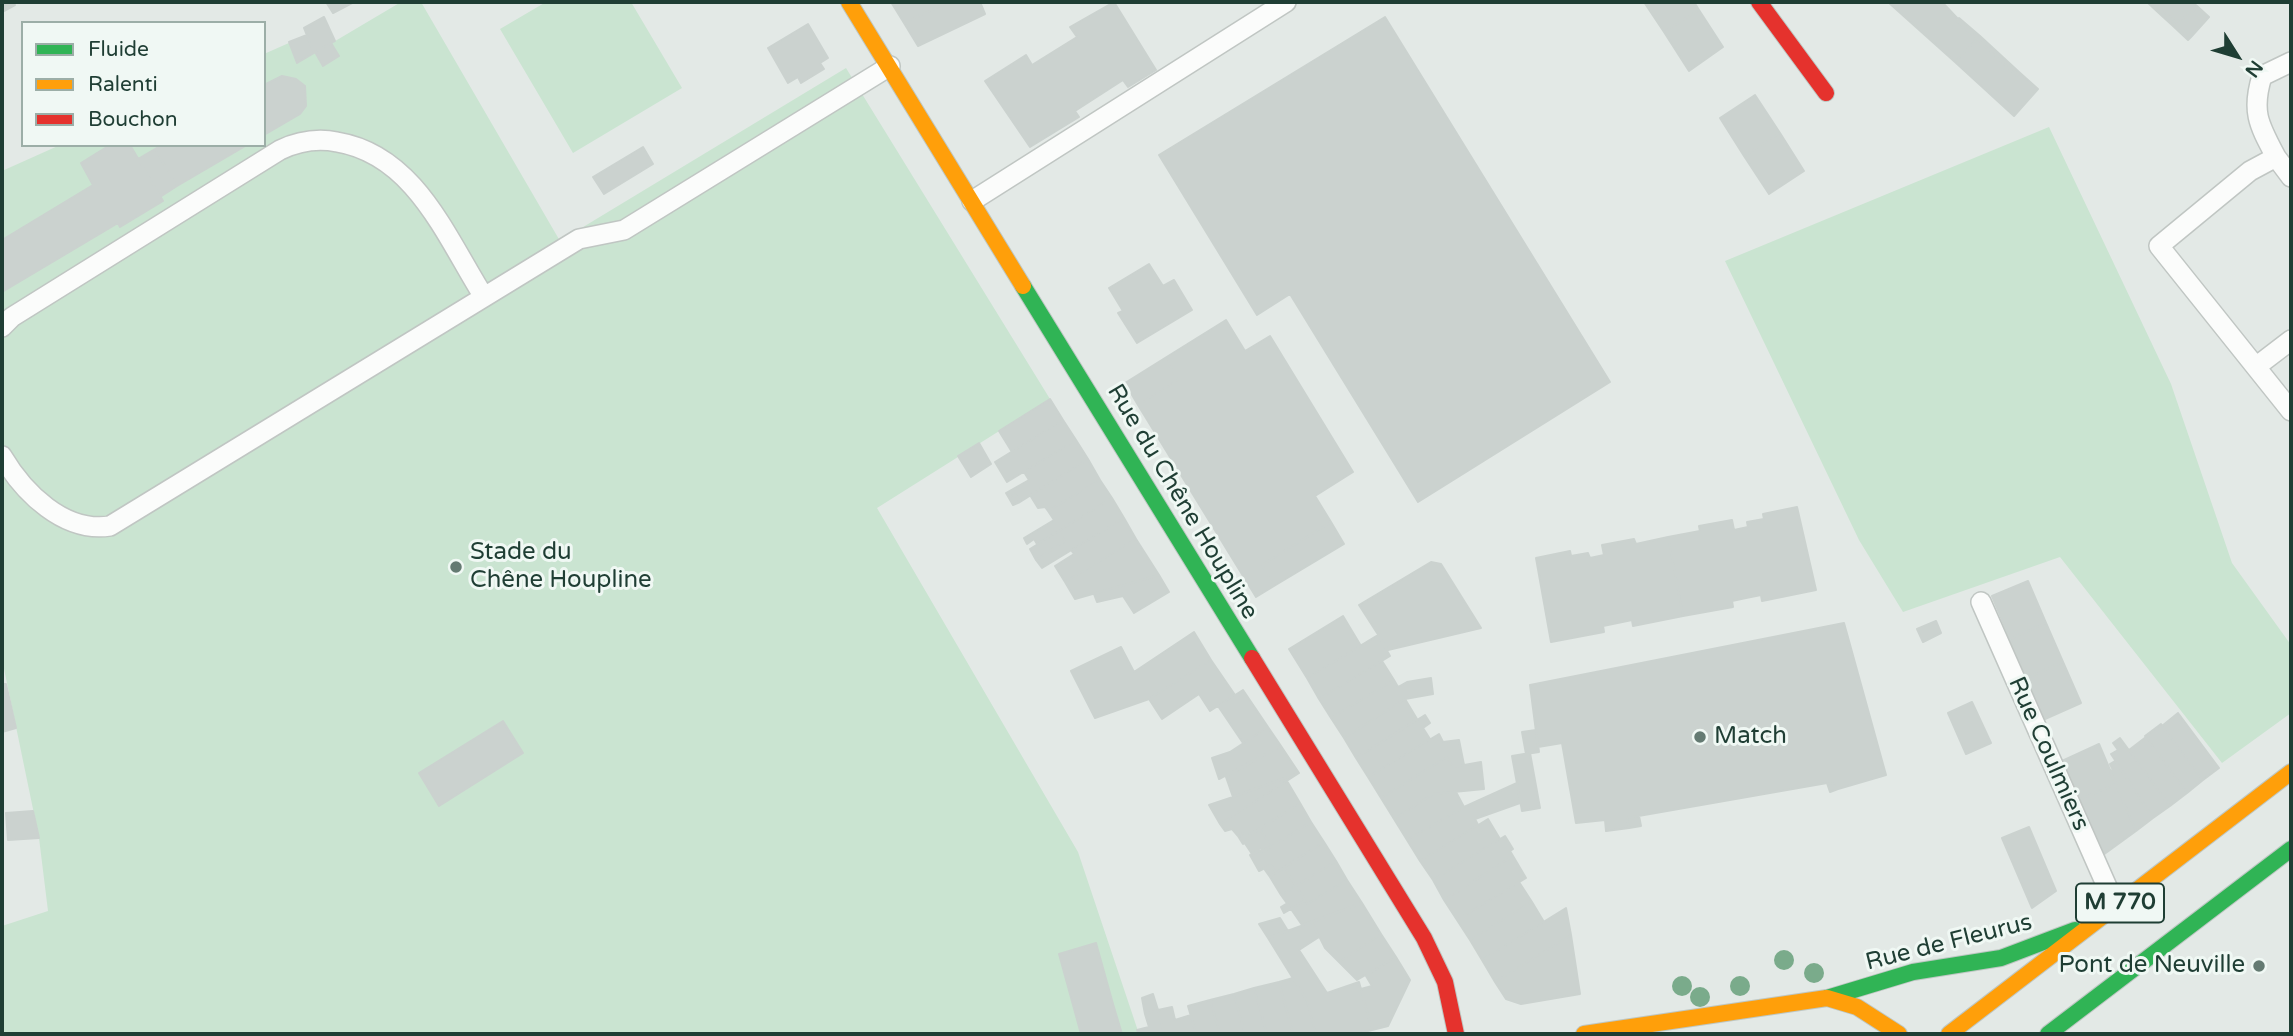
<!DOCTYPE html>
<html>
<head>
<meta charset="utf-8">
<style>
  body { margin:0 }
  #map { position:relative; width:2293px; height:1036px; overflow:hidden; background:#e3e9e6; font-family:"Varela Round",sans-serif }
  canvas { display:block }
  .frame { position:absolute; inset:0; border:4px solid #1f3e34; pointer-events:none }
  .legend { position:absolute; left:21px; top:21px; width:245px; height:126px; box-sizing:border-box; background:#f0f8f4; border:2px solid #9caea7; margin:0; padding:9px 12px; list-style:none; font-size:21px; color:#1f3e34 }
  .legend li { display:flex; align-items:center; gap:14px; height:35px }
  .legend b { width:35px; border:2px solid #9caea7 }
  .north { position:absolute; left:2202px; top:21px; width:70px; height:70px; -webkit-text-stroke:5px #f0f8f4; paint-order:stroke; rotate:127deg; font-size:19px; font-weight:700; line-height:28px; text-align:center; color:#1f3e34 }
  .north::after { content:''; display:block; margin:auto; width:24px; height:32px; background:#1f3e34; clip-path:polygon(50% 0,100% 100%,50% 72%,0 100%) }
</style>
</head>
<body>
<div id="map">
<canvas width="2293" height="1036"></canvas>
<div class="frame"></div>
<ul class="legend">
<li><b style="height:9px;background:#30b455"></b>Fluide</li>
<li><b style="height:9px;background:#ff9f0a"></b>Ralenti</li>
<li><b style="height:9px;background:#e5322d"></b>Bouchon</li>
</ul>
<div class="north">N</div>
</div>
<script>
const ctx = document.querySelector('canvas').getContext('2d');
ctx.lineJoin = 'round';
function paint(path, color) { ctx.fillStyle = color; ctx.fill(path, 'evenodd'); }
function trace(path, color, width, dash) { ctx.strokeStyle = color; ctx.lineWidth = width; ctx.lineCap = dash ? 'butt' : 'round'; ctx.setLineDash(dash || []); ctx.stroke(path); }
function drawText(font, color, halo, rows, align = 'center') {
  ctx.font = font + ' "Varela Round",sans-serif'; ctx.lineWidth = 6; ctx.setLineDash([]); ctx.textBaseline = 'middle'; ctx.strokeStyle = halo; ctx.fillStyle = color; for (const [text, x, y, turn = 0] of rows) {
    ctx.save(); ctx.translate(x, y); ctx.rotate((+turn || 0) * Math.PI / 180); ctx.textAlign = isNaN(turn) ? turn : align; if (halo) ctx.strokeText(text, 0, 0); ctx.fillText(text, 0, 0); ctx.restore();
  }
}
const green = new Path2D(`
  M401 2H421L560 241 846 68 1050 399 877 508 1078 852 1139 1034H2V926L48 911 39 838 2 659V171L60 145H264V54L307 35 315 53Z
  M546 2H631L682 88 573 153 500 29Z
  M2049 127 2171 384 2232 563 2291 645V713L2222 763 2060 557 1903 612 1859 540 1725 261Z`);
const building = new Path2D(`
  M2 2H13L15 5 2 12Z
  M326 2H354L333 13Z
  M891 2H949L904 23Z
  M949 2H980L985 14 918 46 904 23Z
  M1114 2 1156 70 1128 87 1123 80 1075 111 1079 117 1030 147 985 81 1026 55 1032 65 1077 37 1070 27Z
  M1644 2H1694L1699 10 1664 32Z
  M1888 2H1942L1977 39 1955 62Z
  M2147 2H2192L2197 6 2192 13 2176 22 2164 12 2161 15Z
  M2197 6 2209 17 2191 37 2176 22 2192 13Z
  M1699 10 1723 47 1689 71 1664 32Z
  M2164 12 2176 22 2172 25 2161 15Z
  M324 17 335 41 314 53 304 28Z
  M1385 17 1610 382 1418 502 1290 294 1257 315 1159 155Z
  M1959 18 1980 36 1977 39 1957 21Z
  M2176 22 2191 37 2188 40 2172 25Z
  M808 24 828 58 820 63 824 69 801 83 798 77 788 83 768 48Z
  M307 35 314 53 297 63 289 42Z
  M1980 36 2019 72 2017 76 1977 39Z
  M1977 39 2017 76 2019 72 2038 89 2014 116 1955 62Z
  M331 43 339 56 323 66 315 52Z
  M282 76 296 79 305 86 306 106 300 114 264 135V85Z
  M1755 95 1780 133 1744 156 1720 118Z
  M1780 133 1804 171 1769 194 1744 156Z
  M110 145H130L163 201 120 227 118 223 2 292V240L93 185 81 163Z
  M162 145H247L177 186 155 149Z
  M643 147 653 164 604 194 593 177Z
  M155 149 177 186 160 197 138 159Z
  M1149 264 1163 286 1174 280 1192 310 1137 343 1118 313 1123 311 1109 288Z
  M1226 320 1245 351 1270 336 1353 472 1315 496 1331 522 1262 565 1274 586 1256 597 1138 405 1178 380 1165 358Z
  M1165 358 1178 380 1138 405 1125 383Z
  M1050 399 1063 420 1012 452 999 431Z
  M1063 420 1076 440 1007 482 995 462Z
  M1076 440 1088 459 1020 502 1015 494 1009 498 1006 493 1029 480 1024 472Z
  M979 443 991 464 971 477 958 456Z
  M1088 459 1100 480 1048 511 1045 507 1038 508 1030 495Z
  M1100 480 1112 498 1037 544 1034 539 1027 544 1024 538 1054 520 1048 511Z
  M1015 494 1020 502 1013 505 1009 498Z
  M1112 498 1124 518 1042 568 1036 560 1065 541 1059 531Z
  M1797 507 1816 590 1762 601 1761 595 1746 598 1732 601 1733 607 1683 616 1668 537 1700 531 1699 526 1732 520 1734 530 1748 527 1747 522 1764 519 1763 514Z
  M1124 518 1136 539 1065 582 1055 566 1074 554 1071 550Z
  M1331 522 1344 544 1274 586 1262 565Z
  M1059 531 1065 541 1036 560 1030 549Z
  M1668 537 1683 616 1633 626 1632 620 1603 626 1604 632 1551 642 1536 558 1570 551 1571 556 1588 553 1590 558 1604 555 1602 545 1634 539 1636 544Z
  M1136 539 1159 575 1075 599 1065 582Z
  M1431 562 1441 564 1481 628 1388 650 1359 605Z
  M1159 575 1169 592 1134 613 1123 596 1097 602 1094 594Z
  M2028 581 2046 623 2010 639 1992 596Z
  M1343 616 1361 646 1307 678 1289 649Z
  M1936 621 1941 633 1923 642 1917 629Z
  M1844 623 1886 775 1838 789 1836 784 1827 783 1627 818 1629 828 1606 831 1605 820 1576 823 1562 743 1538 747 1530 685Z
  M2046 623 2063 662 2027 678 2010 639Z
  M1194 632 1211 660 1149 699 1095 718 1071 671 1121 647 1134 672Z
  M1378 635 1390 656 1319 699 1307 678Z
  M1211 660 1235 695 1210 711 1199 694 1162 719 1149 699Z
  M1382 661 1394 680 1331 718 1319 699Z
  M2063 662 2081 703 2045 719 2027 678Z
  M1431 678 1433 694 1405 699 1344 738 1331 718 1394 680 1398 687 1407 682Z
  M2 684H6L16 728 2 732Z
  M1243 690 1268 727 1243 743 1218 706Z
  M1405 699 1417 719 1356 758 1344 738Z
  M1972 702 1991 743 1966 754 1948 713Z
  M2178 713 2219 768 2203 780 2162 726Z
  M1425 715 1430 723 1423 728 1430 739 1368 777 1356 758Z
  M503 721 523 753 439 806 419 773Z
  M2161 724 2203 780 2187 793 2145 736Z
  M1268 727 1281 746 1219 779 1212 758 1230 752Z
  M1536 730 1539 752 1526 754 1522 732Z
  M1439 734 1443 742 1459 740 1464 765 1453 767 1447 757 1381 798 1368 777Z
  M2146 737 2187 793 2170 806 2129 750Z
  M2120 738 2170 806 2153 818 2111 754 2118 750 2113 743Z
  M2099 744 2116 784 2079 800 2062 761Z
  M1281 746 1299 773 1233 797 1226 777Z
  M1530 753 1540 808 1522 811 1512 756Z
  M1447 757 1453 767 1481 762 1484 789 1433 794 1394 819 1381 798Z
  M2115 761 2153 818 2136 831 2110 771 2113 770 2110 764Z
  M1299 773 1220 824 1209 805 1233 797Z
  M1287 781 1300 803 1247 836 1244 833 1238 836 1232 829 1225 831 1220 824Z
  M1517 783 1520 803 1475 819 1478 825 1420 861 1407 840 1464 807Z
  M1827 783 1836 784 1838 789 1830 792Z
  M2116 784 2136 831 2103 855 2079 800Z
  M1456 792 1464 807 1407 840 1394 819 1433 794Z
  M1300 803 1311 822 1271 847 1260 829Z
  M33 811 39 838 8 840 6 813Z
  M1639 816 1641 826 1629 828 1627 818Z
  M1488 819 1500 839 1433 880 1420 861Z
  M1311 822 1324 842 1276 873 1271 865 1259 871 1250 855 1261 848 1263 852Z
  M2029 827 2056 891 2032 908 2002 838Z
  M1260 829 1271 847 1252 854 1244 842 1248 840 1247 836Z
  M1244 833 1248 840 1243 844 1238 836Z
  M1505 836 1513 849 1510 851 1513 856 1444 900 1433 880Z
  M1324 842 1336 861 1296 886 1284 867Z
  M1513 856 1526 878 1457 920 1444 900Z
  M1336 861 1347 880 1307 904 1296 886Z
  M1271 865 1276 873 1270 877 1265 870Z
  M1284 867 1296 886 1281 895 1270 877Z
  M1347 880 1362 903 1302 925 1291 909 1305 900 1307 904Z
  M1519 882 1532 902 1470 940 1457 920Z
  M1296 886 1305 900 1291 909 1281 895Z
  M1532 902 1544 922 1482 960 1470 940Z
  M1362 903 1381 934 1339 962 1325 948 1312 922Z
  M1286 904 1291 909 1284 913 1281 907Z
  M1566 908 1571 935 1495 982 1482 960Z
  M1280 918 1288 931 1268 938 1259 924Z
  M1312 922 1319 937 1299 950 1327 993 1359 982 1372 1030 1356 1034H1316L1307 1001 1268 938Z
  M1381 934 1396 957 1357 980 1339 962Z
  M1571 935 1580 994 1521 1004 1506 999 1495 982Z
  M1096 943 1113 1004 1122 1034H1081L1059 954Z
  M1396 957 1410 980 1388 1026 1372 1030 1361 989 1372 986 1366 976Z
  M1293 978 1307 1001 1316 1034H1293L1279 982Z
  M1279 982 1293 1034H1267L1254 988Z
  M1254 988 1267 1034H1245L1234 994Z
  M1153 994 1158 1010 1145 1014 1142 998Z
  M1234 994 1245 1034H1220L1210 1000Z
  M1210 1000 1220 1034H1196L1188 1006Z
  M1172 1007 1175 1020 1191 1015 1196 1034H1164L1158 1010Z
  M1158 1010 1164 1034H1139L1137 1030 1149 1027 1145 1014Z`);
const lane = new Path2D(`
  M2276 157C2259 125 2251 112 2262 76L2291 62
  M2291 177 2276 157 2250 171 2159 246 2291 411
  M972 201 1286 2
  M2 327 12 317 280 150C299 141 317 138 337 142 415 155 446 237 484 297
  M2257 366 2291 340
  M2 456C24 493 64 533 110 526L579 239 624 230 890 66
  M1981 602 2116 907`);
const fast = new Path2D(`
  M1023 286 1252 658
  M1827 998 1913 972 2001 958 2075 930
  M2048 1034 2291 849`);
const slow = new Path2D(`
  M849 2 1023 286
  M1584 1034 1827 998 1857 1007 1899 1034
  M1949 1034 2291 772`);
const jam = new Path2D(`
  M1759 2 1826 93
  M1252 658 1424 938 1445 982 1456 1034`);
const trees = [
  [1784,960],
  [1814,973],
  [1682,986],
  [1740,986],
  [1700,997]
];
const markers = [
  [456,567,7,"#647a72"],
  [1700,737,7,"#647a72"],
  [2259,966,7,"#647a72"]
];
const shields = [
  [2120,903,88]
];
const shieldNames = [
  ["M 770",2120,903]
];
const streetNames = [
  ["Rue du Chêne Houpline",1182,502,59],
  ["Rue Coulmiers",2048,754,66],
  ["Rue de Fleurus",1949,943,-14]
];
const poiNames = [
  ["Stade du",470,553],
  ["Chêne Houpline",470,581],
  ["Match",1714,737],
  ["Pont de Neuville",2245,966,"right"]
];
paint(green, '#cae4d1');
paint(building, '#cbd2cf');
trace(building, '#cbd2cf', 2);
trace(lane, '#c0c6c3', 22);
trace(fast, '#bec7c3', 18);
trace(slow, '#bec7c3', 18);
trace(jam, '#bec7c3', 18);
trace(lane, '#fbfcfb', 19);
trace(fast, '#30b455', 16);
trace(slow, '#ff9f0a', 16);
trace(jam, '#e5322d', 16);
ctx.fillStyle = '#7aab8b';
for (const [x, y] of trees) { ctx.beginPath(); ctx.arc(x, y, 10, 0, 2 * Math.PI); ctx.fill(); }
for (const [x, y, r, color] of markers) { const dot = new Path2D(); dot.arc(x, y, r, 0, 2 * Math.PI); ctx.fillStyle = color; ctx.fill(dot); trace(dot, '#f0f8f4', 2.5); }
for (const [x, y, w] of shields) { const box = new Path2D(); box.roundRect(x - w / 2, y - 19.5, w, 39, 5); ctx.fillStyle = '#f0f8f4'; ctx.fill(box); trace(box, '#1f3e34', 2); }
drawText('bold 23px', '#1f3e34', null, shieldNames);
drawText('24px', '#1f3e34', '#f0f8f4', streetNames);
drawText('24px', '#1f3e34', '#f0f8f4', poiNames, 'left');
</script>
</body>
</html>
